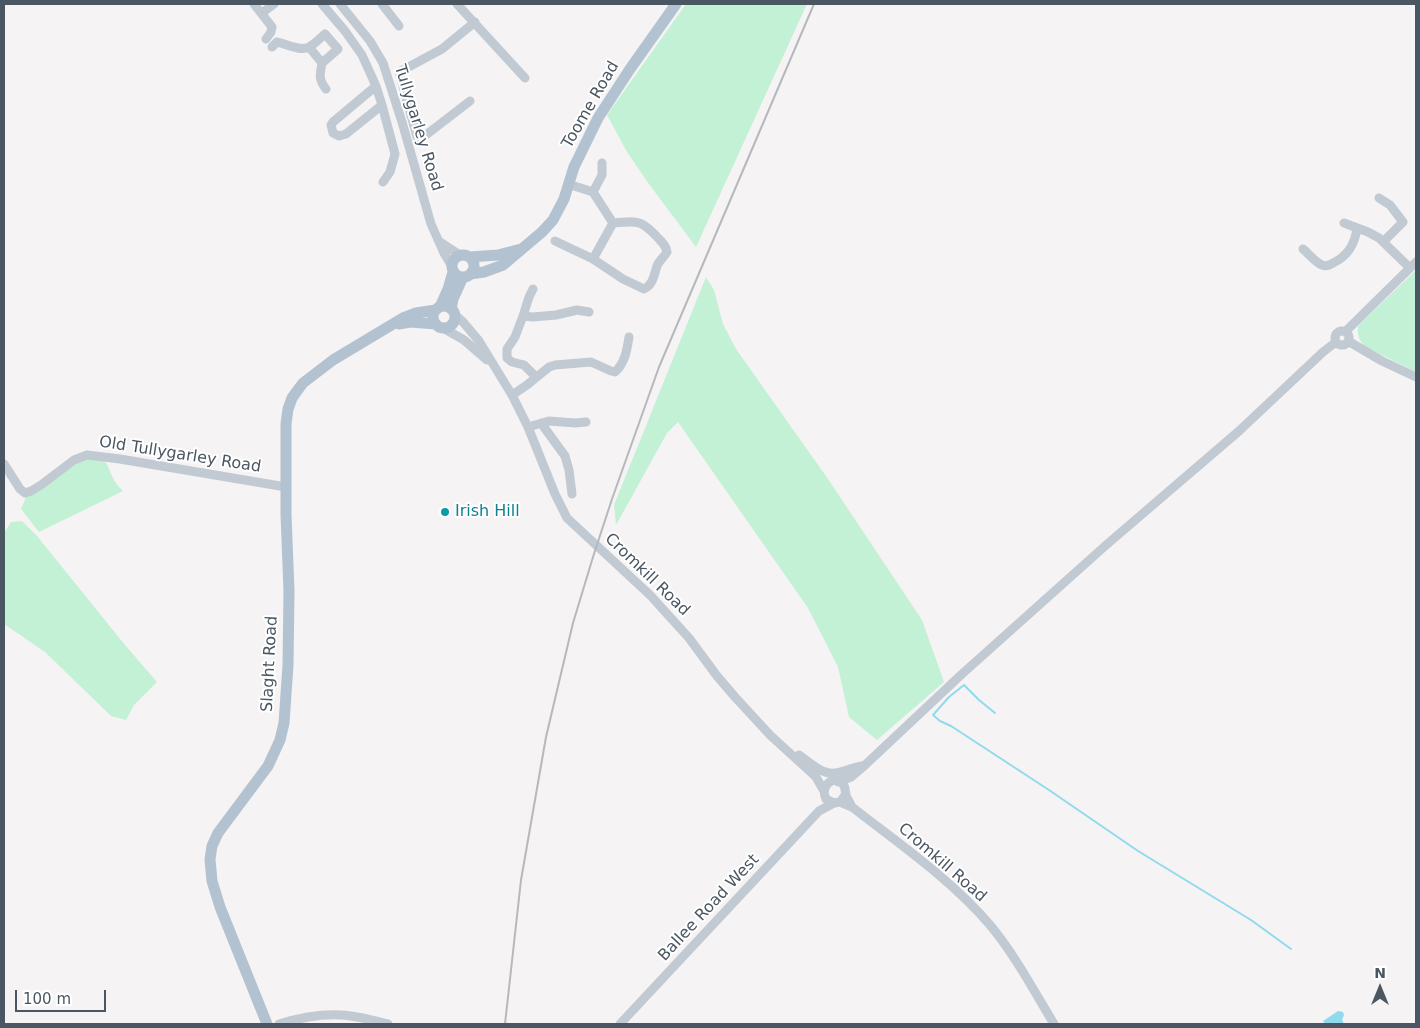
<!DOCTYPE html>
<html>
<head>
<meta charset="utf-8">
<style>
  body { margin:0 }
  #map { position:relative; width:1420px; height:1028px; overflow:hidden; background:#f5f3f3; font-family:"DejaVu Sans",sans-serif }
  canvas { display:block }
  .frame { position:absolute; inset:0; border:5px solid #4a5661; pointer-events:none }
  .north { position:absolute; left:1355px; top:963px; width:50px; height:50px; -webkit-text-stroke:4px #fff; paint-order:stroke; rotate:0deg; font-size:14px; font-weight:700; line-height:20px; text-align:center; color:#4a5661 }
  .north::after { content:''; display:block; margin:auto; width:18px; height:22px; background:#4a5661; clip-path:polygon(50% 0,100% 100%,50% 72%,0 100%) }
  .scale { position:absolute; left:15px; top:990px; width:91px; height:22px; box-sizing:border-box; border:2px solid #4a5661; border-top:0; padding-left:6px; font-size:15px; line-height:18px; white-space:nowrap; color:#4a5661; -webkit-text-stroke:4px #fff; paint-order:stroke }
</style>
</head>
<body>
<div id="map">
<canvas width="1420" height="1028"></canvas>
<div class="frame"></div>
<div class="north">N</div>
<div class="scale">100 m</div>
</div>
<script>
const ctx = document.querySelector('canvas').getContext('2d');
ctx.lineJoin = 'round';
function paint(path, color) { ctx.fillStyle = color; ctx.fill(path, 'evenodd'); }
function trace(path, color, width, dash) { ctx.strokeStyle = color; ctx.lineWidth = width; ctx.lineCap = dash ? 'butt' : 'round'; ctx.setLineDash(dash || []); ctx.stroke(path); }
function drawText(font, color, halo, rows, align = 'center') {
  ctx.font = font + ' "DejaVu Sans",sans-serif'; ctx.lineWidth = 4; ctx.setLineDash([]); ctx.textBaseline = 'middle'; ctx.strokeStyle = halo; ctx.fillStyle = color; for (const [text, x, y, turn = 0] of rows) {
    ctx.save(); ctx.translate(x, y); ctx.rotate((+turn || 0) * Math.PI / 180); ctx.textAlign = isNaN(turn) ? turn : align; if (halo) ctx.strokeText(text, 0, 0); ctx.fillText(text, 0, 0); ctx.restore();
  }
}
const green = new Path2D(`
  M686 4H807L696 247 649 184 627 152 607 115Z
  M1416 270V372L1366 347C1359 341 1357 335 1358 326Z
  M706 277 714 290 723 324 736 349 828 479 922 620 944 682 877 740 849 717 838 667 808 608 678 422 667 433 616 525 614 505Z
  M88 458C109 461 105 460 113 478 115 483 119 487 123 491L39 532 21 509 27 495 78 461Z
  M22 521 37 536 125 645 157 682 134 705 126 720 111 716 45 652 4 624V533L11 522Z`);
const water = new Path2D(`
  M1338 1011 1343 1012 1344 1015 1342 1020 1344 1024H1325L1323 1021Z`);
const stream = new Path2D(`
  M995 713 979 700 964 685 949 697 933 715 940 721 951 726 1049 790 1138 851 1251 920 1291 949`);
const minor = new Path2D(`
  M254 4 272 27 271 32 266 39
  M322 4 345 31 362 55 376 86 382 105 395 154 390 172 383 182
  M340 4 370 41 383 63 402 122 431 224 444 253 451 265
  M382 4 399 26
  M457 4 525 78
  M262 13 274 4
  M272 47 277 42C286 44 302 52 309 47 315 44 320 38 325 34L338 49 322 63 309 47
  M322 63C320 74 318 79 326 89
  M376 86 333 122 331 125 333 133 339 136 346 134 382 105
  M470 101 422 138 417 137 400 75 401 71 442 49 475 22
  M593 192 602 175V163
  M1379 198 1390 205 1403 222 1383 242
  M1344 223 1368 232 1379 238 1410 268
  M555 241 593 259 623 279 644 289C653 285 654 275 657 266 659 261 664 257 667 252 666 246 663 243 659 239 641 219 638 221 613 223L593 192 568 184
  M440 242 460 255
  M1303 249C1309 254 1315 262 1322 265 1326 267 1330 265 1333 263 1348 256 1355 244 1357 228
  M593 259 613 223
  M455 315 463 322 479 341 512 395 528 427 555 494 567 518 650 595 689 638 717 676 735 697 770 735 816 777 824 791
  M523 316 529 297 533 289
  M443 328 464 340 487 360
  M1335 338a7 7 0 1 1 14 0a7 7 0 1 1-14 0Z
  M1345 332 1416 262
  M1348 341 1382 361 1416 377
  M536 377 524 365 512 362 507 358V349L515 337 523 316 533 317 556 315 577 310 589 312
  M512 395 527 385 549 367 555 365 591 362 611 371 615 372C625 363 627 350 629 337
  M541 423 565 456 569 470 572 494
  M528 427 549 421 575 423 586 422
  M4 464 20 489 25 493 31 491 41 485 74 460 87 455 120 459 286 487
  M799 755C809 762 822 775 835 773 844 772 853 767 862 766
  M838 782 851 777 864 766 962 674 1105 546 1239 431 1323 352 1336 342
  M846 794 840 802 834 803 826 799C820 787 832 774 843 784 846 788 845 792 846 796 848 799 850 803 852 807
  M840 802 852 807C898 843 952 880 990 925 1015 955 1034 991 1054 1024
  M279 1024C302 1017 332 1012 357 1017 367 1018 377 1022 388 1024
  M620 1024 819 811 834 803`);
const major = new Path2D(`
  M452 266a11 11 0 1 1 22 0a11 11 0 1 1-22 0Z
  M470 257 498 255 521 249
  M470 274 484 272 503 265 542 232 553 220 564 199 574 167 598 118 630 69 676 4
  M433 317a11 11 0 1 1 22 0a11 11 0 1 1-22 0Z
  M440 307 448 289 453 272
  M451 309 453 299 463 277
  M399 324 410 322 436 324
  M267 1024 220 907 212 881 210 859 212 846 218 833 268 766 280 740 284 723 288 665 289 591 286 515V424L288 409 292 398 297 391 303 383 333 360 403 318 416 313 436 310`);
const rail = new Path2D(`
  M505 1024 521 880 546 737 573 623 593 557 612 499 659 367 814 4`);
const markers = [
  [445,512,5,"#0f9aa8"]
];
const streetNames = [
  ["Toome Road",591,105,-60],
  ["Tullygarley Road",418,128,73],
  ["Old Tullygarley Road",180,455,9],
  ["Cromkill Road",647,575,44],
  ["Slaght Road",270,664,-87],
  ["Cromkill Road",942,863,41],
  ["Ballee Road West",709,908,-47]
];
const cultureNames = [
  ["Irish Hill",455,512]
];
paint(green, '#c3f1d5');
paint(water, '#90daee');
trace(stream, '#90daee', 2);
trace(minor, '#c1cad2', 9);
trace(major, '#b3c2d1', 11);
trace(rail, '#b5b8bd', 2);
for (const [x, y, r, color] of markers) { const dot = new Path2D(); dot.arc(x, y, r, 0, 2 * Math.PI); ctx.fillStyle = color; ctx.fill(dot); trace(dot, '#fff', 2); }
drawText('16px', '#4a5661', '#fff', streetNames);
drawText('16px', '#0d838f', '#fff', cultureNames, 'left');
</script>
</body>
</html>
